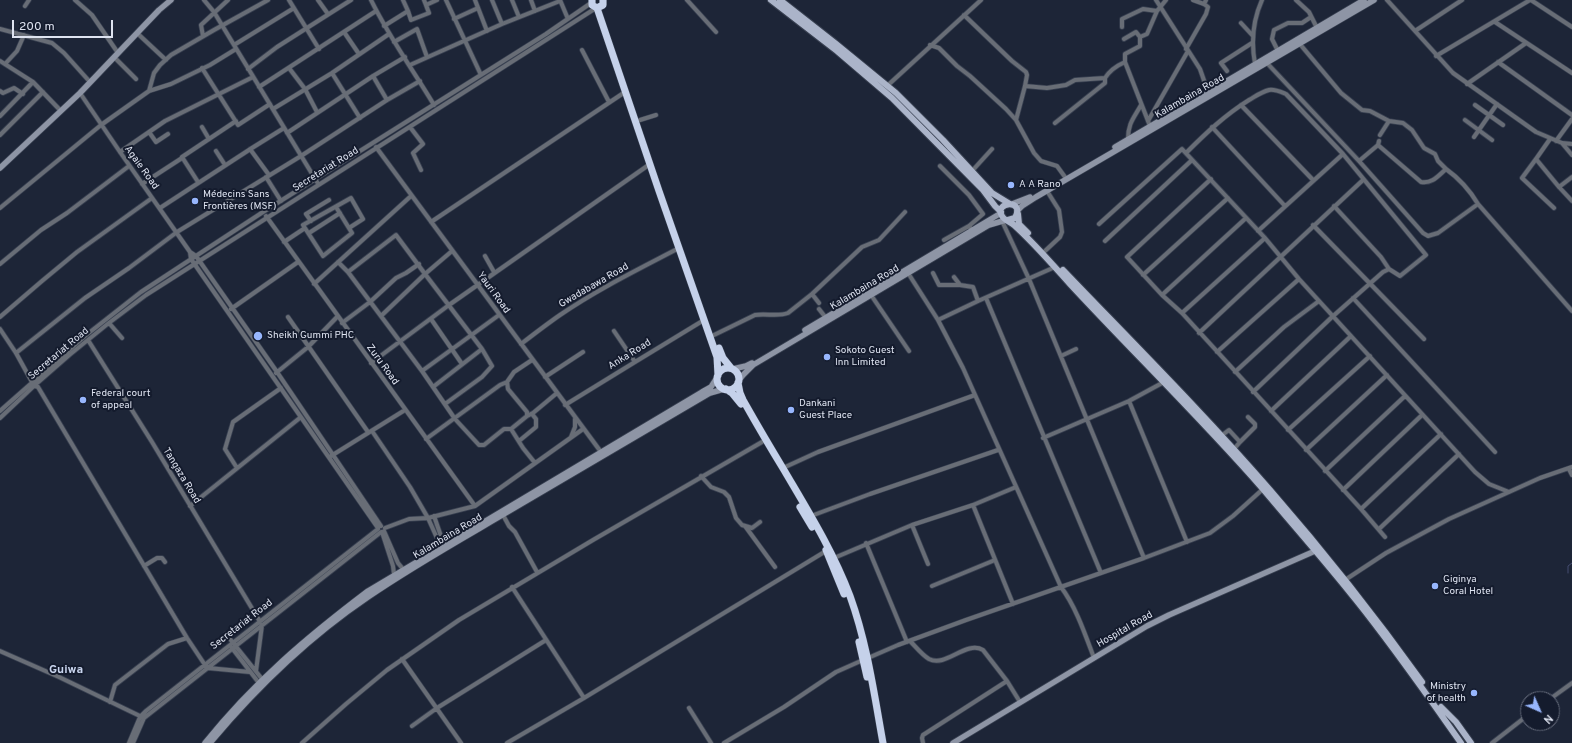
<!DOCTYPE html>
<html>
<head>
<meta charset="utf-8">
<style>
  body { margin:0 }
  #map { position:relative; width:1572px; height:743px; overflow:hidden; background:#1d2537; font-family:Overpass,sans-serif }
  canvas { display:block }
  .north { position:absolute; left:1520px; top:691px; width:40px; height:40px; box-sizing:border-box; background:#141b2d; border:1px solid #656b7b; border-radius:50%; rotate:135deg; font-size:11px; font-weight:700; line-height:16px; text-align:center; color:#dee3f0 }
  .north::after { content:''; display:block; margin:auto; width:14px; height:18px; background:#97b6fd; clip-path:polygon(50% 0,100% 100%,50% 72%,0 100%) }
  .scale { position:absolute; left:12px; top:20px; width:101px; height:18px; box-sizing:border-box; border:2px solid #dee3f0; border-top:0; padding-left:5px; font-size:12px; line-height:14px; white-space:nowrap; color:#dee3f0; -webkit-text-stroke:3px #141b2d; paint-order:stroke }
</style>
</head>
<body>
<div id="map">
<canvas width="1572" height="743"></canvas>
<div class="north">N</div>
<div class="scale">200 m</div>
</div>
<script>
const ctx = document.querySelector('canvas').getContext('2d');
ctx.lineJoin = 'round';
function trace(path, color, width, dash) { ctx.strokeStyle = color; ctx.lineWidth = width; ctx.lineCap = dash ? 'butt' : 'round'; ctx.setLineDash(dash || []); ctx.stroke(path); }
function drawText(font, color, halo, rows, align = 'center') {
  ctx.font = font + ' Overpass,sans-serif'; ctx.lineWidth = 4; ctx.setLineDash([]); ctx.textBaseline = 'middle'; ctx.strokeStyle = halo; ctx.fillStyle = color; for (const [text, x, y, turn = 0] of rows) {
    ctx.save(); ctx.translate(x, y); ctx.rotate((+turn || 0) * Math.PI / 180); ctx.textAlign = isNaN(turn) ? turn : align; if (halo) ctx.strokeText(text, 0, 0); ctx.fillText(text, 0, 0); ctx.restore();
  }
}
const stream = new Path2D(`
  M1568 573V566L1572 563`);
const street = new Path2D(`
  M75 0 92 15 118 53
  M204 0 214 12 317 182
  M289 0 319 49
  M318 0 328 14
  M371 0C389 37 413 70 434 105
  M424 0 426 5 437 0
  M446 0 481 75
  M475 0 487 31
  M492 0 502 24
  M512 0 519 17
  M531 0 535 11
  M560 0 568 19
  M687 0 716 32
  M1156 0 1200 69 1208 92
  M1193 0 1204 4
  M1296 0 1309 12 1317 28
  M1387 0 1453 73 1536 132 1562 143 1572 155
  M1531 0 1572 27
  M25 6 29 0
  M408 11 411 20 429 13 426 5
  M964 15 1012 61 1026 72 1027 75 1025 86 1016 120
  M454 19 478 8
  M1495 22 1572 73
  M1241 23 1253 36
  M384 26 408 11 403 0
  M1122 27V19L1143 9 1157 11 1166 0
  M0 29 52 43 64 53 90 82
  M1415 31 1462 0
  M344 32 359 54
  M137 33 166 60
  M203 36 201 25 228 0
  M1140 37V46L1125 54V62L1150 126
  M1124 39 1136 32 1140 37 1147 34 1157 11
  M394 42 417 29 427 57
  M1299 43 1341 93 1362 110 1370 111 1389 121 1403 123 1412 130 1424 148 1435 154 1438 161 1446 169
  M234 45 294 8
  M930 45 939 48 957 66 970 76 1006 109 1016 120 1034 153 1041 161 1057 166 1065 177
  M1186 49 1206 14 1208 7 1204 4 1206 0
  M582 50 609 102
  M1278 51 1272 39 1274 30 1288 23H1302L1311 17
  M1436 56 1530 0
  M114 57 136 79
  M0 61 33 82 60 110
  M1266 62 1359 161 1423 233 1428 236 1438 233 1478 204
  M1498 62 1572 115
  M5 64 17 51 24 35
  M1255 64C1251 42 1253 20 1262 0
  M410 65 502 24 560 1
  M202 68 238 125 270 104
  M289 68 305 89 317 112
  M248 69 277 47 351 0
  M1227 71 1221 63 1252 43
  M332 73 360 118
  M373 76 387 100
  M1467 84 1526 43
  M887 86 981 0
  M1025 86 1047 88 1066 85 1075 80 1105 78
  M259 87 376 11
  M0 91 3 93 14 88 23 94
  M149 91 154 73 160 65 171 55 214 30 268 0
  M80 93 120 152 190 252 196 256 277 372 381 526
  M1241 105 1313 180
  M1475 105 1503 125
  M273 109 332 73 389 34
  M0 116 33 82
  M640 120 656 115
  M1465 120 1492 140
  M1148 121 1188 51
  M1055 123 1105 83V78C1110 70 1116 66 1125 62
  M202 127 209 139
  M410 127 423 144 413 153 421 170
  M1212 127 1285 206
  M149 132 156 142 168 134
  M287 133 373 76 405 57
  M0 135 43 92
  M1380 135 1389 121
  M1474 137 1497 104
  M1128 139C1128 123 1134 118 1141 105
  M1550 139 1536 159 1559 187 1572 201
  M1379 141 1378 145 1421 182C1432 184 1438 176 1446 169 1460 179 1469 189 1478 204L1572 311
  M1556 141 1572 119
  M1562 143 1572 144
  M376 147 601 452
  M250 149 269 175
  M216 151 225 165
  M120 152 165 121 253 77
  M1186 153C1206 133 1225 115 1249 100 1256 96 1261 92 1269 90 1275 89 1281 92 1286 94L1343 154 1426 255 1400 276 1389 269 1383 272 1332 317 1253 392
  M1536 159 1522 178 1554 208
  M1359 161 1378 145
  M940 166 969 195 983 214 969 226 972 230
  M972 171 992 149
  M266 177 281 201
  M1211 179 1127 257 1162 295 1182 313 1361 509 1385 537
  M198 182 182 157 236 121
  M142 184 182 158
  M1559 187 1572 177
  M1334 206 1381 257 1389 269
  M336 207 352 233 323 256 303 225 351 198 363 219 349 228
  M0 208 101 125 149 91 171 84 210 65 236 49
  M160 208 252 148 284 128
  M266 216 475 506
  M311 221 306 214 329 200
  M1002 221 1029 279 1144 558
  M431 222 625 92
  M1099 224 1182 149 1265 238 1299 279 1351 336 1475 472 1489 484 1509 492
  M1313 225 1424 339
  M1258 231 1343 154
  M309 233 340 213
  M944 240 969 226
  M1105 241 1192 160
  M284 242 305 228
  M1045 251 1060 237 1062 232 1059 210 1047 191
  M190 252 191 259 378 528
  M485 256 494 272
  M338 262 348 272 422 371
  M0 264 41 230 67 213 129 166
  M348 272 396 235 425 274 381 316
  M908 273 938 320 963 368 1061 587C1076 607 1085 634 1094 658
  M933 273 939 285H960
  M1143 275 1228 198
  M954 277 960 285 973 287 978 301
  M314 284 411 196
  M812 294 819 303
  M871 295 909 351
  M1162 295 1246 218
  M986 298 1101 573
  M1353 298 1495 452
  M231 309 298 262
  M819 309 826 318
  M1182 313 1265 238
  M499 315 422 371 455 419 479 445H484L504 429H511L527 416V412L508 389 507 382 514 372 532 360
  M0 317 42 281 77 252 152 198
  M288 317 368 432
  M431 319 462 364
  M938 320 978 301 1055 267
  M109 323 122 338
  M342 323 370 302 396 278 406 273 419 264
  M0 329 16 353 32 382
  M614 331 635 362
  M1199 333 1363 180
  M714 335 755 315C766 313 778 317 788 313L812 294 862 247 879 240 905 212
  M88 340 152 442 262 625 256 671
  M521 344C534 334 547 324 560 315 598 289 639 269 679 248
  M1217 352 1299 279
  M16 353 85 298 129 268 177 232 301 156 387 100 420 81
  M1061 356 1076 349
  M371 363 449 305 650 164
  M1235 372 1284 327 1319 301
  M276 373 308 347 337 317
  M545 377 583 352
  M35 386 38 387 187 638 205 665 208 668 250 672
  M433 387 482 349
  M1129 401 1187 542
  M445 404 482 377 492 366 482 349 425 274 452 251
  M565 405 635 362 704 320
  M0 411 85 336 141 292 263 212 546 34 591 3
  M1271 411 1351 336
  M527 416 533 413 557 393
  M0 418C45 374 95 332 146 295L596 8
  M511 429 523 448 535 463
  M1288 430 1370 356
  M372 431 410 487 428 518 441 547
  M1221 436 1229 430 1240 442 1234 449
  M571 437 575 427V419
  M1043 438 1129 401 1164 382
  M426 439 500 385 507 382
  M519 441 536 427V419L532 414
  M1240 442 1255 427V424L1248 417
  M1306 450 1387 375
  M331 456 405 410
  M237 468 225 449 233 422 281 388
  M783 468 818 452 975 395
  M1569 469 1572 475
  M1325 471 1405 396
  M701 476 711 487 724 492 729 497 736 518 742 525 752 528 760 522
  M1343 490 1422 415
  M973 505 1013 604
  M190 506 301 417
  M1361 509 1441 434
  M503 515 509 526 515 532 537 572
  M434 516 444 545
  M811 516 870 494 998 450
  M912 525 928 564
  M745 526 775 567
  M385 528 409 519 428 518 475 506 583 429
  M1379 529 1459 454
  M384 531 398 563 403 569
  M382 532 393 566 394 574
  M866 543 907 642
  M834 558 912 525 973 505 1016 487
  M144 566 157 558H162L165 562
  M1345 580 1386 553 1449 519 1540 478 1572 467
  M932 586 995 560
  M512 587 584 698
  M226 634 262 679
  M910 641C916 647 922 655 929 659 946 668 966 640 983 650L1007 681 1020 702
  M232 648 259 683
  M0 651 59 677 142 717
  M868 658 898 645 966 620 1144 558 1210 533 1233 516 1263 489
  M402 659 461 743
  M1550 699 1572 683
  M110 702 115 685 168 644 187 638
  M689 708 711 743
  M412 726 437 708 546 640
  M129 743 140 717 146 711 378 529
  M133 743 144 718 381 532
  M302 743 346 704 387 670 459 620 593 540 762 442
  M507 743 584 698 826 551
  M724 743 784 707 836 672 863 660
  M923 743 922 738 923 735 1007 681
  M1492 743 1528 715`);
const secondary = new Path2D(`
  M1115 147 1364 0
  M0 168 80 93 159 10 171 0
  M1012 204 1030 197
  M1017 211 1022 206 1036 197 1374 0
  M805 330 1001 213
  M733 369 746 366 752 363
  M739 380 743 375 753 365 989 225 1006 220
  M205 743C254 682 306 638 368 591L702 392 711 387 718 376
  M210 743C256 688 309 637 368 597 416 564 467 536 516 507 581 469 646 431 710 393L724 389
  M953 743 1147 626 1169 615 1315 551`);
const primary = new Path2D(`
  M771 0 837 51 892 98 983 190 995 206 1001 212
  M780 0 835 43 896 93 943 140 992 193 1010 204
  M1018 214 1019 224 1028 233
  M1008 220 1015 218C1026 198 993 202 1002 216 1004 220 1010 222 1014 225 1034 243 1052 264 1070 284 1134 353 1201 418 1263 489 1294 526 1326 562 1356 600 1393 646 1427 695 1461 743
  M1063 270C1133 343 1204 414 1270 490 1324 552 1374 615 1422 682
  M1441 707 1456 722 1471 743`);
const highway = new Path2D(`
  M592 0V5L597 8 603 5V0
  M597 8 659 191 717 357 718 375
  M719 348 723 358 731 368
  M717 379a11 11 0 1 1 22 0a11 11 0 1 1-22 0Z
  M738 383 740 393 743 400C756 423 770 447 784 470 808 511 833 551 850 596 867 643 874 693 883 743
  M726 389 732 393 741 404
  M800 507 812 527
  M826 550 844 594
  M859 642 867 677`);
const markers = [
  [1011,185,4,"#97b6fd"],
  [195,201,4,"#97b6fd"],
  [258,336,5,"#97b6fd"],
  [827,357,4,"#97b6fd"],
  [83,400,4,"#97b6fd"],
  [791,410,4,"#97b6fd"],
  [1435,586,4,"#97b6fd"],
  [1474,693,4,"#97b6fd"]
];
const streetNames = [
  ["Kalambaina Road",1190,97,-30],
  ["Agaie Road",141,168,54],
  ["Secretariat Road",326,170,-32],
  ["Gwadabawa Road",594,286,-30],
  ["Kalambaina Road",865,288,-31],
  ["Yauri Road",493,293,54],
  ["Secretariat Road",59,354,-40],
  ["Anka Road",630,355,-32],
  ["Zuru Road",382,365,54],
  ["Tangaza Road",181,476,59],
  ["Kalambaina Road",448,537,-31],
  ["Secretariat Road",242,625,-38],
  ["Hospital Road",1125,630,-30]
];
const poiNames = [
  ["A A Rano",1019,185],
  ["Médecins Sans",203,195],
  ["Frontières (MSF)",203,207],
  ["Sheikh Gummi PHC",267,336],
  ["Sokoto Guest",835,351],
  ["Inn Limited",835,363],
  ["Federal court",91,394],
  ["of appeal",91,406],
  ["Dankani",799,404],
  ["Guest Place",799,416],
  ["Giginya",1443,580],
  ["Coral Hotel",1443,592],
  ["Ministry",1466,687,"right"],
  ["of health",1466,699,"right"]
];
const quarterNames = [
  ["Guiwa",66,671]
];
trace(stream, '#454d71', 1);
trace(street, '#384051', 5.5);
trace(secondary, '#384051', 7);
trace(primary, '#384051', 8);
trace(highway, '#384051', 8);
trace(street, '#686d76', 4);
trace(secondary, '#8e95a5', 5.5);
trace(primary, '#abb4c9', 6);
trace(highway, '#c5d1ea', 7);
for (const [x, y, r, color] of markers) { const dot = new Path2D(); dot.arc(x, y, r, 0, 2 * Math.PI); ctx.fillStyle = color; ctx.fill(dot); trace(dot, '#141b2d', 1.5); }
drawText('10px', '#dee3f0', '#141b2d', streetNames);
drawText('10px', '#dee3f0', '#141b2d', poiNames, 'left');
drawText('bold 12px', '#c9d5ee', '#141b2d', quarterNames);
</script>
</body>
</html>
